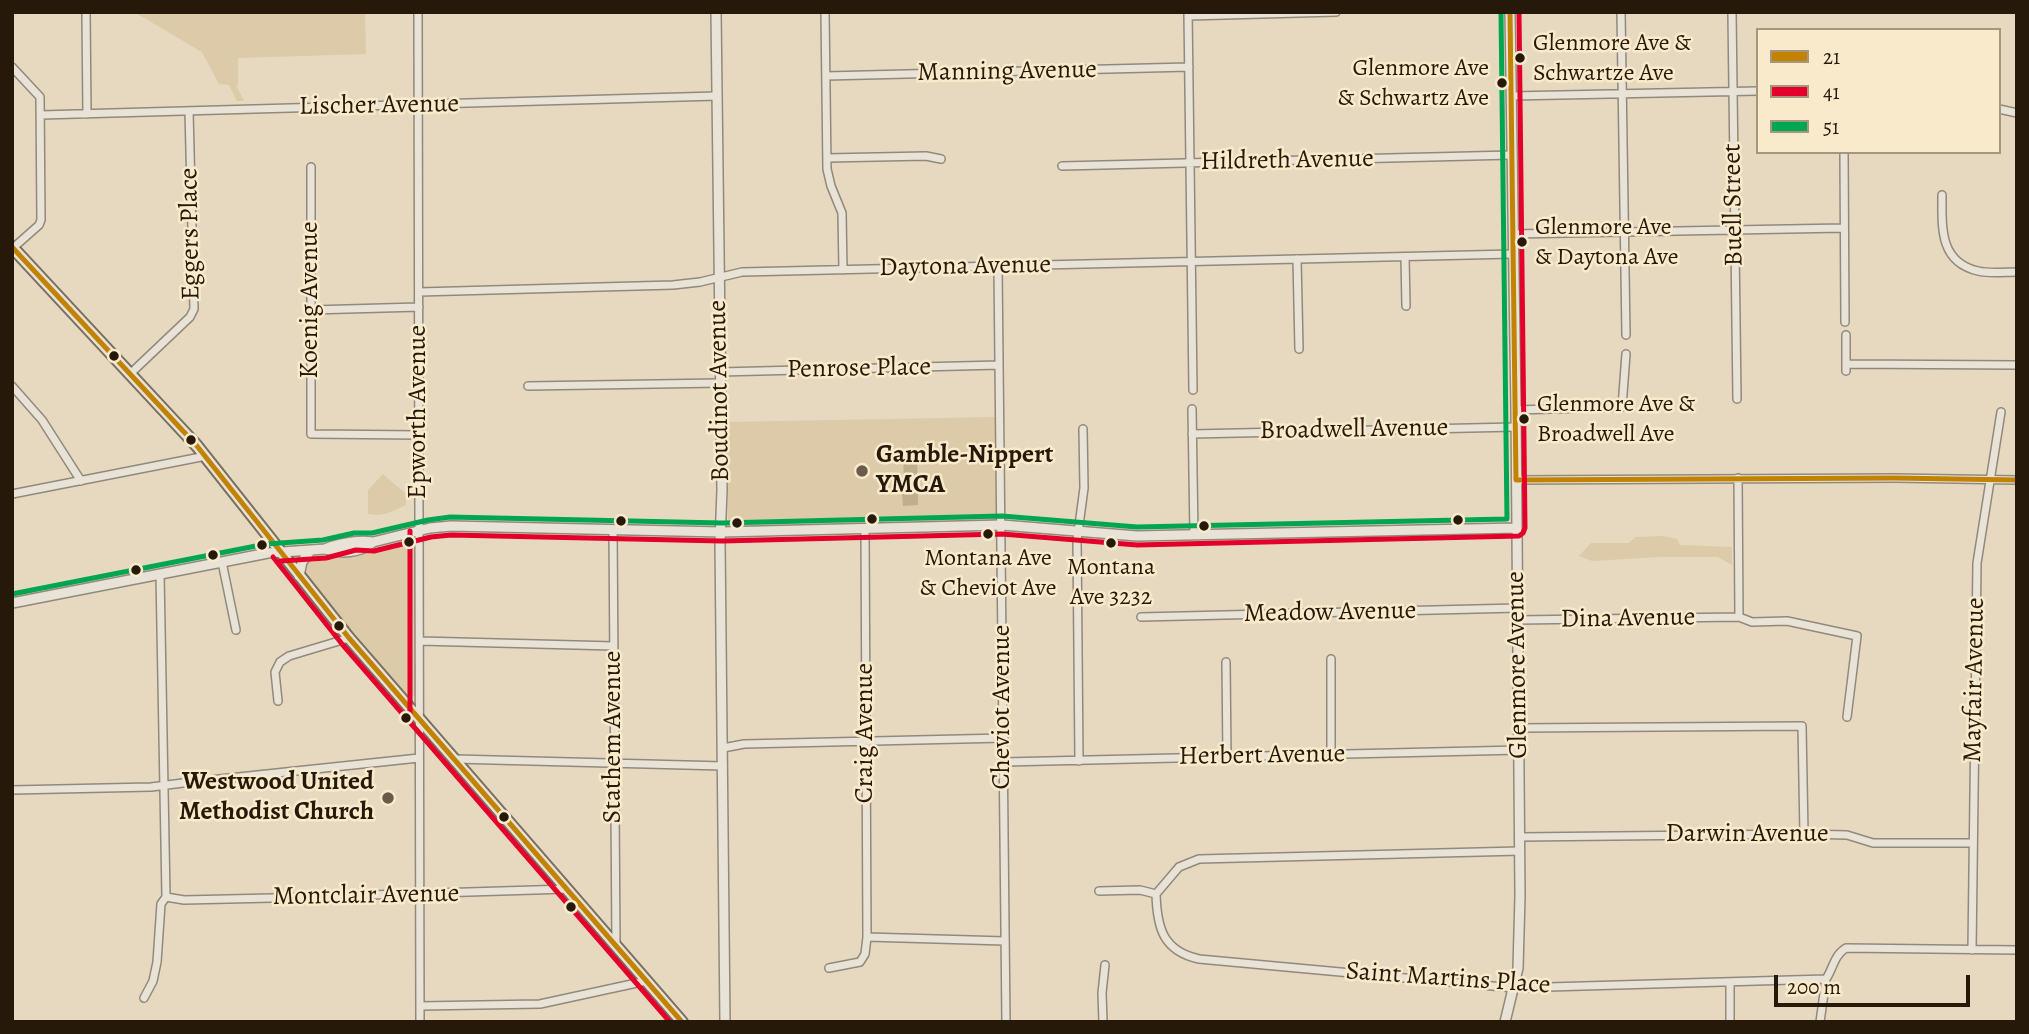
<!DOCTYPE html>
<html>
<head>
<meta charset="utf-8">
<style>
  body { margin:0 }
  #map { position:relative; width:2029px; height:1034px; overflow:hidden; background:#e6d9c0; font-family:Alegreya,serif }
  canvas { display:block }
  .frame { position:absolute; inset:0; border:14px solid #27190a; pointer-events:none }
  .legend { position:absolute; left:1756px; top:28px; width:245px; height:126px; box-sizing:border-box; background:#f9eacc; border:2px solid #a5967e; margin:0; padding:9px 12px; list-style:none; font-size:21px; color:#27190a }
  .legend li { display:flex; align-items:center; gap:14px; height:35px }
  .legend b { width:35px; border:2px solid #a5967e }
  .scale { position:absolute; left:1774px; top:975px; width:196px; height:32px; box-sizing:border-box; border:4px solid #27190a; border-top:0; padding-left:9px; font-size:21px; line-height:24px; white-space:nowrap; color:#27190a; -webkit-text-stroke:5px #f9eacc; paint-order:stroke }
</style>
</head>
<body>
<div id="map">
<canvas width="2029" height="1034"></canvas>
<div class="frame"></div>
<ul class="legend">
<li><b style="height:9px;background:#c38302"></b>21</li>
<li><b style="height:9px;background:#e4002b"></b>41</li>
<li><b style="height:9px;background:#00a651"></b>51</li>
</ul>
<div class="scale">200 m</div>
</div>
<script>
const ctx = document.querySelector('canvas').getContext('2d');
ctx.lineJoin = 'round';
function paint(path, color) { ctx.fillStyle = color; ctx.fill(path, 'evenodd'); }
function trace(path, color, width, dash) { ctx.strokeStyle = color; ctx.lineWidth = width; ctx.lineCap = dash ? 'butt' : 'round'; ctx.setLineDash(dash || []); ctx.stroke(path); }
function drawText(font, color, halo, rows, align = 'center') {
  ctx.font = font + ' Alegreya,serif'; ctx.lineWidth = 5; ctx.setLineDash([]); ctx.textBaseline = 'middle'; ctx.strokeStyle = halo; ctx.fillStyle = color; for (const [text, x, y, turn = 0] of rows) {
    ctx.save(); ctx.translate(x, y); ctx.rotate((+turn || 0) * Math.PI / 180); ctx.textAlign = isNaN(turn) ? turn : align; if (halo) ctx.strokeText(text, 0, 0); ctx.fillText(text, 0, 0); ctx.restore();
  }
}
const green = new Path2D(`
  M134 12H365L366 54 238 58V85H236L244 101H237L229 85 219 84 202 52Z
  M996 417 998 521 728 527 727 422Z
  M383 474 406 494V505C393 511 384 517 368 514V490Z
  M1663 536 1677 539 1680 545 1732 547V565L1718 557H1659L1592 561 1579 556 1591 543H1629L1635 537Z
  M410 544 414 549 415 694 412 698 406 696 307 575 305 566 308 559 371 552Z`);
const water = new Path2D(`
  M903 456H917L918 505 903 506 902 494 895 493V480H904Z`);
const minor = new Path2D(`
  M86 12 87 114
  M418 12 420 1022
  M825 12 827 169 831 186 842 213 843 270
  M1188 12 1193 390
  M1621 12 1626 335
  M1732 12 1737 399
  M1188 16 1336 12
  M12 67 40 97 41 220 39 225 13 248
  M826 76 1189 67
  M1511 96 1758 91
  M1999 109 2017 113
  M41 115 717 96
  M1844 152 1845 322
  M827 158 926 156 941 159
  M1062 166 1512 155
  M311 167V434L419 435
  M1942 195C1942 227 1939 262 1978 271 1990 274 2004 272 2017 272
  M1513 234 1843 228
  M1405 257 1406 306
  M1297 259 1299 349
  M998 267 1006 1022
  M419 292 673 285 700 282 742 272 1513 254
  M311 310 419 307
  M1846 335V371
  M1846 364 2017 365
  M720 372 999 365
  M131 373 190 317 194 309 189 111
  M12 386 42 420 81 481
  M528 386 720 383
  M1192 409 1194 535
  M1516 410 1622 407 1626 354
  M1192 434 1516 427
  M1738 478 1739 617
  M1516 480 1895 478 2017 480
  M12 494 206 456
  M613 529 616 945
  M222 562 236 630
  M1141 617 1518 608
  M1518 620 1739 617 1752 622 1787 621 1857 636 1847 717
  M420 641 614 646
  M1331 659V755
  M1226 662 1227 757
  M278 701 275 672 280 662 289 656 349 638
  M1518 728 1802 726 1804 834
  M723 748 744 744 1004 738
  M455 759 723 766
  M1079 761 1077 540 1084 488 1083 429
  M1004 762 1519 750
  M12 790 151 787 191 782 419 758
  M1520 837 1804 834 1847 835 1873 843H1973
  M1099 891 1140 890 1156 894
  M1156 894C1157 928 1163 951 1199 959L1514 988 1826 979
  M1156 894 1179 867 1199 859 1520 851
  M166 897 184 900 272 898 567 889
  M867 937 1005 941
  M1972 950 1977 563 2001 412
  M829 968 860 962 865 954 867 937 865 528
  M1730 982V1022
  M144 998 153 981 157 962 161 904 166 897 160 574
  M420 1006 540 1004 646 981
  M1103 1022 1102 993 1105 965
  M1820 1022 1826 979C1833 969 1834 955 1846 948L2017 950`);
const tertiary = new Path2D(`
  M716 12 722 490 720 542 725 1022
  M325 549C341 554 360 553 373 542
  M299 576 302 562 310 551
  M12 603 268 553 325 549C339 543 359 540 373 542L430 528 451 526 722 532 1002 525 1137 536 1516 528
  M1505 1022 1518 968 1520 896 1516 410 1510 12`);
const secondary = new Path2D(`
  M12 247 197 446 349 638 682 1022`);
const bus1 = new Path2D(`
  M1510 12 1516 480 1895 478 2017 480
  M12 247 197 446 349 638 682 1022`);
const bus2 = new Path2D(`
  M410 531V719
  M273 557 342 644 670 1022
  M281 561 326 558 356 550 374 551 431 537 451 535 722 541 1002 534 1137 545 1519 536 1523 533 1525 528 1519 12`);
const bus3 = new Path2D(`
  M12 594 266 544 323 540 354 533H372L428 520 450 517 722 523 1002 516 1137 527 1507 519 1501 12`);
const markers = [
  [1520,58,6,"#27190a"],
  [1502,83,6,"#27190a"],
  [1522,242,6,"#27190a"],
  [114,356,6,"#27190a"],
  [1524,419,6,"#27190a"],
  [191,440,6,"#27190a"],
  [862,471,7,"#6a5c4a"],
  [872,519,6,"#27190a"],
  [1458,520,6,"#27190a"],
  [621,521,6,"#27190a"],
  [737,523,6,"#27190a"],
  [1204,526,6,"#27190a"],
  [988,534,6,"#27190a"],
  [409,542,6,"#27190a"],
  [1111,543,6,"#27190a"],
  [262,545,6,"#27190a"],
  [213,555,6,"#27190a"],
  [136,570,6,"#27190a"],
  [339,626,6,"#27190a"],
  [406,718,6,"#27190a"],
  [388,798,7,"#6a5c4a"],
  [504,817,6,"#27190a"],
  [571,907,6,"#27190a"]
];
const busNames = [
  ["Glenmore Ave &",1533,44],
  ["Schwartze Ave",1533,74],
  ["Glenmore Ave",1489,69,"right"],
  ["& Schwartz Ave",1489,99,"right"],
  ["Glenmore Ave",1535,228],
  ["& Daytona Ave",1535,258],
  ["Glenmore Ave &",1537,405],
  ["Broadwell Ave",1537,435],
  ["Montana Ave",988,559,"center"],
  ["& Cheviot Ave",988,589,"center"],
  ["Montana",1111,568,"center"],
  ["Ave 3232",1111,598,"center"]
];
const streetNames = [
  ["Manning Avenue",1007,72,-1],
  ["Lischer Avenue",379,106,-1],
  ["Hildreth Avenue",1287,161,-1],
  ["Buell Street",1734,205,-91],
  ["Eggers Place",191,234,-91],
  ["Daytona Avenue",965,267,-1],
  ["Koenig Avenue",311,300,-90],
  ["Penrose Place",859,369,-1],
  ["Boudinot Avenue",720,391,-91],
  ["Epworth Avenue",419,412,-90],
  ["Broadwell Avenue",1354,430,-1],
  ["Meadow Avenue",1330,613,-1],
  ["Dina Avenue",1628,619,-1],
  ["Glenmore Avenue",1518,665,-91],
  ["Mayfair Avenue",1975,680,-89],
  ["Cheviot Avenue",1003,707,-90],
  ["Craig Avenue",866,733,-90],
  ["Stathem Avenue",614,737,-90],
  ["Herbert Avenue",1262,756,-1],
  ["Darwin Avenue",1747,835],
  ["Montclair Avenue",366,896,-1],
  ["Saint Martins Place",1448,979,4]
];
const poiNames = [
  ["Gamble-Nippert",876,456],
  ["YMCA",876,486],
  ["Westwood United",374,783,"right"],
  ["Methodist Church",374,813,"right"]
];
paint(green, '#dccaa8');
paint(water, '#c0ae8e');
trace(minor, '#92897a', 10);
trace(tertiary, '#92897a', 12);
trace(secondary, '#786f61', 14);
trace(minor, '#e9e3d7', 7);
trace(tertiary, '#e9e3d7', 9);
trace(secondary, '#e9e3d7', 10);
trace(bus1, '#c38302', 5);
trace(bus2, '#e4002b', 5);
trace(bus3, '#00a651', 5);
for (const [x, y, r, color] of markers) { const dot = new Path2D(); dot.arc(x, y, r, 0, 2 * Math.PI); ctx.fillStyle = color; ctx.fill(dot); trace(dot, '#f9eacc', 2.5); }
drawText('24px', '#27190a', '#f9eacc', busNames, 'left');
drawText('26px', '#27190a', '#f9eacc', streetNames);
drawText('bold 26px', '#27190a', '#f9eacc', poiNames, 'left');
</script>
</body>
</html>
